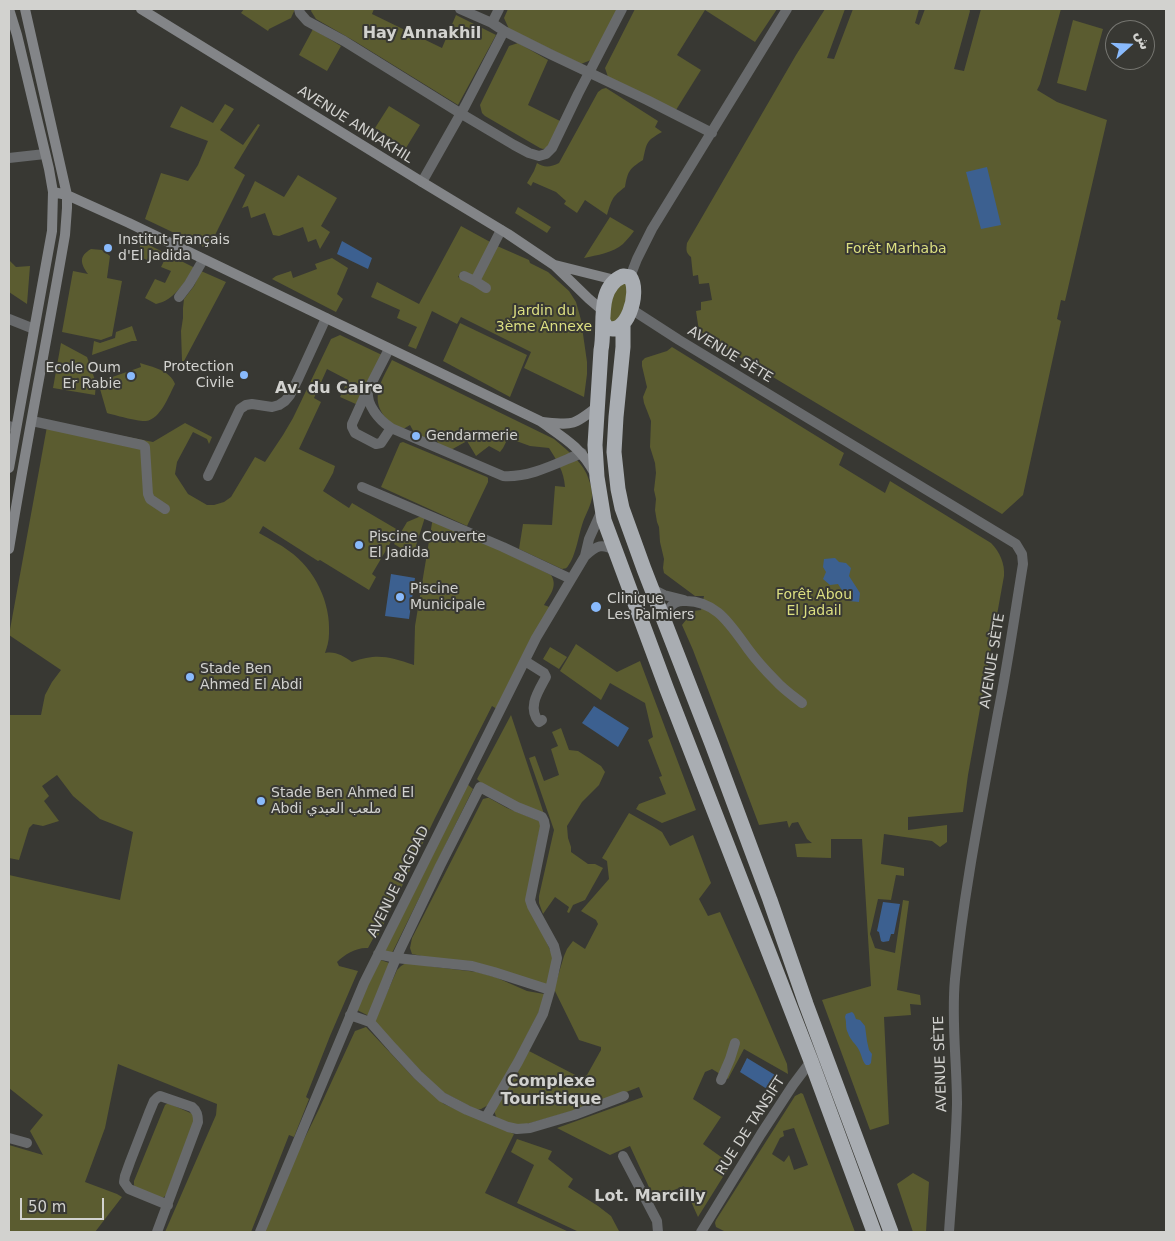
<!DOCTYPE html>
<html>
<head>
<meta charset="utf-8">
<style>
  body { margin:0 }
  #map { position:relative; width:1175px; height:1241px; overflow:hidden; background:#383833; font-family:"DejaVu Sans",Vazirmatn,sans-serif }
  canvas { display:block }
  .frame { position:absolute; inset:0; border:10px solid #d2d2cf; pointer-events:none }
  .north { position:absolute; left:1105px; top:20px; width:50px; height:50px; box-sizing:border-box; background:#383833; border:1px solid #767671; border-radius:50%; rotate:70deg; font-size:14px; font-weight:700; line-height:20px; text-align:center; color:#d2d2cf }
  .north::after { content:''; display:block; margin:auto; width:18px; height:22px; background:#89bafc; clip-path:polygon(50% 0,100% 100%,50% 72%,0 100%) }
  .scale { position:absolute; left:20px; top:1198px; width:84px; height:22px; box-sizing:border-box; border:2px solid #d2d2cf; border-top:0; padding-left:6px; font-size:15px; line-height:18px; white-space:nowrap; color:#d2d2cf; -webkit-text-stroke:4px #383833; paint-order:stroke }
</style>
</head>
<body>
<div id="map">
<canvas width="1175" height="1241"></canvas>
<div class="frame"></div>
<div class="north">ش</div>
<div class="scale">50 m</div>
</div>
<script>
const ctx = document.querySelector('canvas').getContext('2d');
ctx.lineJoin = 'round';
function paint(path, color) { ctx.fillStyle = color; ctx.fill(path, 'evenodd'); }
function trace(path, color, width, dash) { ctx.strokeStyle = color; ctx.lineWidth = width; ctx.lineCap = dash ? 'butt' : 'round'; ctx.setLineDash(dash || []); ctx.stroke(path); }
function drawText(font, color, halo, rows, align = 'center') {
  ctx.font = font + ' "DejaVu Sans",Vazirmatn,sans-serif'; ctx.lineWidth = 4; ctx.setLineDash([]); ctx.textBaseline = 'middle'; ctx.strokeStyle = halo; ctx.fillStyle = color; for (const [text, x, y, turn = 0] of rows) {
    ctx.save(); ctx.translate(x, y); ctx.rotate((+turn || 0) * Math.PI / 180); ctx.textAlign = isNaN(turn) ? turn : align; if (halo) ctx.strokeText(text, 0, 0); ctx.fillText(text, 0, 0); ctx.restore();
  }
}
const green = new Path2D(`
  M244 9H295L291 18 269 29 268 31 241 13Z
  M312 9H374L372 14 442 48 456 15 496 35 458 105 356 42 316 19 311 11Z
  M508 9H618L591 60 581 64 509 29 504 18Z
  M635 9H777L755 42 705 10 677 55 701 70 676 110 608 77 605 68Z
  M825 9H845L827 58 834 59 853 9H919L915 23 919 25 925 9H969L970 11 954 69 964 71 981 9H1061L1040 84 1037 90 1057 102 1107 120 1065 301 1061 300 1057 319 1061 321 1023 495 1002 514 736 355 699 331 696 311 701 310V302L712 300 709 283 699 284 698 275 693 276 691 257C686 253 686 250 687 243L796 55Z
  M1073 20 1103 29 1086 91 1057 83Z
  M313 29 341 46 327 71 299 55Z
  M518 43 548 60 528 105 562 122 547 148 543 149 540 148 485 116 482 113 480 105 509 46Z
  M606 88 658 121 655 127 662 132C646 141 647 142 643 160 629 169 628 171 625 187 612 197 612 199 607 215L585 200 577 213 564 204 566 201 556 192 533 182 531 186 527 183 534 171 537 163C544 168 551 167 559 163L598 92 602 89Z
  M225 104 234 109 220 130 243 145 258 124 260 125 234 168 245 175 208 249 145 219 161 173 188 181 198 165 208 141 170 127 181 106 213 123Z
  M389 106 420 125 406 148 375 128Z
  M298 175 337 198 321 226 330 232 320 249 316 239 308 242 303 227 279 236 273 235 265 213 251 218 248 206 242 208 255 181 284 197Z
  M518 207 551 227 547 233 515 213Z
  M610 217 634 231C631 235 627 240 623 244 613 253 597 255 584 258Z
  M461 226 492 243 474 277 462 271 458 277 487 291 490 285 480 280 497 246 529 260 530 263 548 272 569 291 576 302 581 320 587 362V374L584 397 524 368 531 352 461 317 457 324 432 311 416 349 408 346 417 327 397 318 400 310 371 297 377 282 419 304Z
  M141 241 195 268C184 282 175 300 156 304L145 298 155 279 165 283 171 271 161 267 166 257 152 249 147 260 138 256Z
  M91 249 102 250 110 256 107 278 122 281 112 336 101 340 62 332 73 271 88 274C80 263 79 256 91 249Z
  M332 258 348 268 337 294 343 299 336 312 272 279 276 276 291 271 293 278 317 269 315 264Z
  M9 260 16 267 30 266 27 304 9 292Z
  M201 271 226 282 184 361H182L181 331 183 318V308L184 299 194 286Z
  M629 277 623 323 603 321 604 302Z
  M460 323 527 355 510 397 443 361Z
  M132 326 137 341H132L92 355 94 341 100 343 115 338 116 332Z
  M340 335 382 355 358 405 340 397 348 380 327 369 314 398 321 402 299 449 335 466 333 473 323 491 349 508 352 503 398 530 372 574 376 577 369 590 320 560 318 561 263 526 259 533C269 539 280 544 289 551 315 569 331 603 329 634 329 641 327 647 325 653 336 651 343 656 352 662 378 653 389 657 414 665L415 626 433 517 551 575C558 586 550 595 544 605L552 608 497 709 492 706 435 818 378 936 375 935 368 948C357 947 345 954 337 962L339 966 358 971 330 1036 306 1097 309 1099 294 1137 289 1135 251 1232H165L216 1115 217 1104 118 1064 105 1128 85 1182 117 1194 122 1197 95 1232H9V1145L43 1155 30 1131 43 1115 9 1088V875L120 900 133 832 100 819 73 796 57 775 42 786 49 796 44 801 59 821 43 826 33 824 29 828 19 860 9 858V715H41L45 695 52 682 61 670 9 635 48 421 153 442 185 423 212 437 209 444 207 439 193 432 177 462 175 474 188 494 207 505H214L224 502 231 497 255 457 265 462 283 435 293 418 331 339Z
  M61 343 87 357 96 383 95 395 53 388Z
  M672 347 844 453 839 465 885 493 890 481 991 543C1000 552 1005 564 1004 576L968 775 963 812 908 817V830L947 825V842L940 847 932 841 884 834 881 864 904 868V876L896 875 891 900 878 899 870 934 875 948 895 953 903 900 909 901 897 990 920 995 921 1005 910 1004 911 1015 884 1017 889 1124 870 1130 822 1000 871 986 862 839H831V858L797 857 795 844 812 843 807 839 798 822 792 823 789 828 787 821 759 825 693 650 682 625 693 611 701 610 704 596H695L664 573 663 568 664 559 660 542 659 527 657 522 655 510 656 499 654 490 656 473 655 463 650 447 651 421 644 403 643 397 647 387 646 383 642 366V361L645 358 667 351Z
  M392 360 554 439C568 451 584 463 589 480 591 485 592 491 592 496 592 503 586 514 583 522 579 533 576 556 568 566 566 569 566 568 562 569L519 549 523 524 552 525 555 486 565 487C564 471 557 461 549 448L530 446 508 438 503 448 500 452 489 446 476 456 467 441 449 451 441 448 433 434 422 440 417 438 410 425 400 431C395 426 389 422 385 417 369 397 383 379 392 360Z
  M140 363C152 367 170 370 175 384 169 395 161 419 146 421 139 422 115 415 107 413L98 382 141 367Z
  M403 442 487 477 488 478V482L467 526 381 487 400 443Z
  M426 514 415 549 404 550 394 544 407 522Z
  M576 644 617 672 640 661 696 810 662 823 636 809 639 804 666 794 659 777 662 776 648 740 653 737 645 703 610 683 601 700 560 671Z
  M550 647 567 657 559 669 543 659Z
  M511 715 545 817 482 784 477 779Z
  M561 728 569 750 578 751 601 766 605 772 599 785 582 802 567 826 568 838 571 847V852L588 864H595L603 868 585 900 573 905 569 913 567 912 569 907 555 897 543 914 539 903V896L554 830 529 758 535 756 544 781 559 775 551 749 558 746 552 732Z
  M466 783 473 789 392 953 383 951Z
  M487 798H489L507 808 539 821 541 823 526 899 553 956 548 984 544 985 417 955 412 954 410 948 412 938 483 799Z
  M629 813 654 827 662 832 670 846 693 835 711 883 699 899 708 916 720 912 756 992 787 1064 788 1074 744 1049 728 1079 712 1069 705 1072 693 1099 721 1117 703 1144 731 1164 698 1217 684 1186 654 1198 630 1146 610 1155 557 1128 643 1097 639 1087 590 1106 520 1126 497 1119 494 1111 529 1051 581 1078 587 1075 601 1050V1047L579 1040 554 989 564 956 567 949 573 941 585 949 598 924 596 920 581 911 609 879 607 861 602 858Z
  M378 959 392 964 371 1017 355 1009Z
  M406 963H414L435 967 477 972 495 977 527 991 544 994 545 1000 492 1103 481 1109 477 1110 439 1090 374 1022 397 970 401 966Z
  M366 1027 414 1078 444 1104 514 1134 485 1193 569 1232H263L291 1166 319 1109 355 1031Z
  M801 1093 803 1094 855 1232H726L716 1227 715 1223 716 1220 795 1096ZM794 1128 808 1165 794 1170 789 1155 784 1162 772 1154 780 1138 784 1136 783 1131Z
  M168 1103 195 1115 196 1117 166 1195 162 1199 135 1188 134 1185V1181L165 1105Z
  M517 1139 552 1151 548 1159 573 1179 568 1187 598 1206 611 1216 619 1231 579 1232 517 1203 534 1165 511 1152Z
  M913 1173 929 1182 926 1232H913L897 1184Z`);
const water = new Path2D(`
  M987 167 1001 225 981 229 966 172Z
  M342 241 372 258 368 269 337 254Z
  M835 558 839 562 846 563 851 568 849 576 860 593 859 602 849 601 838 584 830 585 823 579 826 572 823 567 824 559Z
  M391 574 415 578 409 619 385 616Z
  M594 706 629 728 618 747 582 723Z
  M883 902 900 904 894 934H891L889 941 883 942 881 941 879 932 877 931Z
  M852 1012 854 1014 856 1019 860 1020 865 1026 867 1041 869 1050 872 1054 871 1063 869 1065H866C862 1061 862 1056 859 1050 856 1044 850 1040 848 1033 845 1028 847 1023 845 1017L846 1014Z
  M747 1058 775 1075 767 1089 740 1072Z`);
const street = new Path2D(`
  M299 9 300 13 307 21 344 41 460 113 514 145 529 153 539 156 546 154 552 148 578 94 622 9
  M460 9 492 23 504 31 550 54 647 100 712 133
  M492 23 499 9
  M9 158 45 154
  M422 182 465 106 504 31
  M464 276 475 281
  M630 277 637 259 652 229 787 9
  M486 288 475 281 501 230
  M179 297 189 284 203 260
  M631 309 679 340 1016 544 1022 554 1023 564C1015 613 1008 663 998 713 982 801 964 889 955 979 951 1021 957 1062 957 1104 956 1147 952 1189 949 1232
  M9 319 34 329
  M389 349 368 390C366 405 379 420 391 428L503 476C530 478 557 463 582 453
  M367 391 352 424V427L355 433 376 444 381 443 391 428
  M32 421 142 445 145 447 148 494 150 499 165 509
  M9 426 16 428
  M208 476 240 409 246 405 252 404 272 407 279 405 285 401 290 395 298 379 326 318
  M362 487 503 547 571 579
  M585 556 589 539 602 510
  M652 589 664 595 684 600
  M665 621C667 611 671 601 683 601 716 599 731 626 748 649 756 660 766 671 776 681 783 689 793 696 802 703
  M525 661 544 673 546 677C538 692 527 707 539 722L542 720
  M350 1015 370 1022 393 1048 418 1075 442 1097 467 1110 508 1127 517 1129 530 1128 574 1115 624 1096
  M370 1022 396 958 378 954
  M721 1080 730 1059 735 1043
  M486 1117 518 1062 543 1014 550 990 494 972 472 966 396 958 440 866 480 787 517 807 542 817 544 821 545 826 530 900 532 906 554 946 557 958 550 990
  M9 1138 27 1143
  M623 1156 657 1221 658 1232
  M157 1232 198 1122C198 1115 197 1111 192 1107L160 1096 157 1098 154 1101 149 1113 130 1162 125 1176 124 1182 129 1189 168 1205
  M260 1232 364 983 536 638 585 556C597 545 602 543 616 551
  M701 1232 761 1134 793 1085 811 1061`);
const secondary = new Path2D(`
  M141 9 422 182 508 234 554 265 589 299 602 310
  M53 192 67 195 129 223 540 421C564 438 581 447 595 474
  M555 265 615 280
  M543 422C573 425 573 426 597 407
  M9 468 52 231 53 192 49 169 17 35 9 9
  M9 549C26 444 47 340 65 235L67 208V195L25 9`);
const highway = new Path2D(`
  M603 321 606 327C626 339 641 292 630 277L623 276C595 288 606 327 601 350L595 445 597 477 604 520 666 687 811 1061 874 1232
  M623 323V347L616 417 614 452 618 489 622 508 644 569 712 744 770 900 806 1004 891 1232`);
const markers = [
  [108,248,5,"#89bafc"],
  [244,375,5,"#89bafc"],
  [131,376,5,"#89bafc"],
  [416,436,5,"#89bafc"],
  [359,545,5,"#89bafc"],
  [400,597,5,"#89bafc"],
  [596,607,6,"#89bafc"],
  [190,677,5,"#89bafc"],
  [261,801,5,"#89bafc"]
];
const streetNames = [
  ["AVENUE ANNAKHIL",355,125,32],
  ["AVENUE SÈTE",730,355,31],
  ["AVENUE SÈTE",993,661,-81],
  ["AVENUE BAGDAD",399,882,-64],
  ["AVENUE SÈTE",941,1064,-92],
  ["RUE DE TANSIFT",751,1126,-57]
];
const poiNames = [
  ["Institut Français",118,240],
  ["d'El Jadida",118,256],
  ["Protection",234,367,"right"],
  ["Civile",234,383,"right"],
  ["Ecole Oum",121,368,"right"],
  ["Er Rabie",121,384,"right"],
  ["Gendarmerie",426,436],
  ["Piscine Couverte",369,537],
  ["El Jadida",369,553],
  ["Piscine",410,589],
  ["Municipale",410,605],
  ["Clinique",607,599],
  ["Les Palmiers",607,615],
  ["Stade Ben",200,669],
  ["Ahmed El Abdi",200,685],
  ["Stade Ben Ahmed El",271,793],
  ["Abdi ملعب العبدي",271,809]
];
const parkNames = [
  ["Forêt Marhaba",896,249],
  ["Jardin du",544,311],
  ["3ème Annexe",544,327],
  ["Forêt Abou",814,595],
  ["El Jadail",814,611]
];
const quarterNames = [
  ["Hay Annakhil",422,34],
  ["Av. du Caire",329,389],
  ["Complexe",551,1082],
  ["Touristique",551,1100],
  ["Lot. Marcilly",650,1197]
];
paint(green, '#5b5c30');
paint(water, '#3c6090');
trace(street, '#686a6c', 10);
trace(secondary, '#838588', 10);
trace(highway, '#a9adb2', 15);
for (const [x, y, r, color] of markers) { const dot = new Path2D(); dot.arc(x, y, r, 0, 2 * Math.PI); ctx.fillStyle = color; ctx.fill(dot); trace(dot, '#383833', 2); }
drawText('14px', '#d2d2cf', '#383833', streetNames);
drawText('14px', '#d2d2cf', '#383833', poiNames, 'left');
drawText('14px', '#dcdf81', '#383833', parkNames);
drawText('bold 16px', '#d2d2cf', '#383833', quarterNames);
</script>
</body>
</html>
